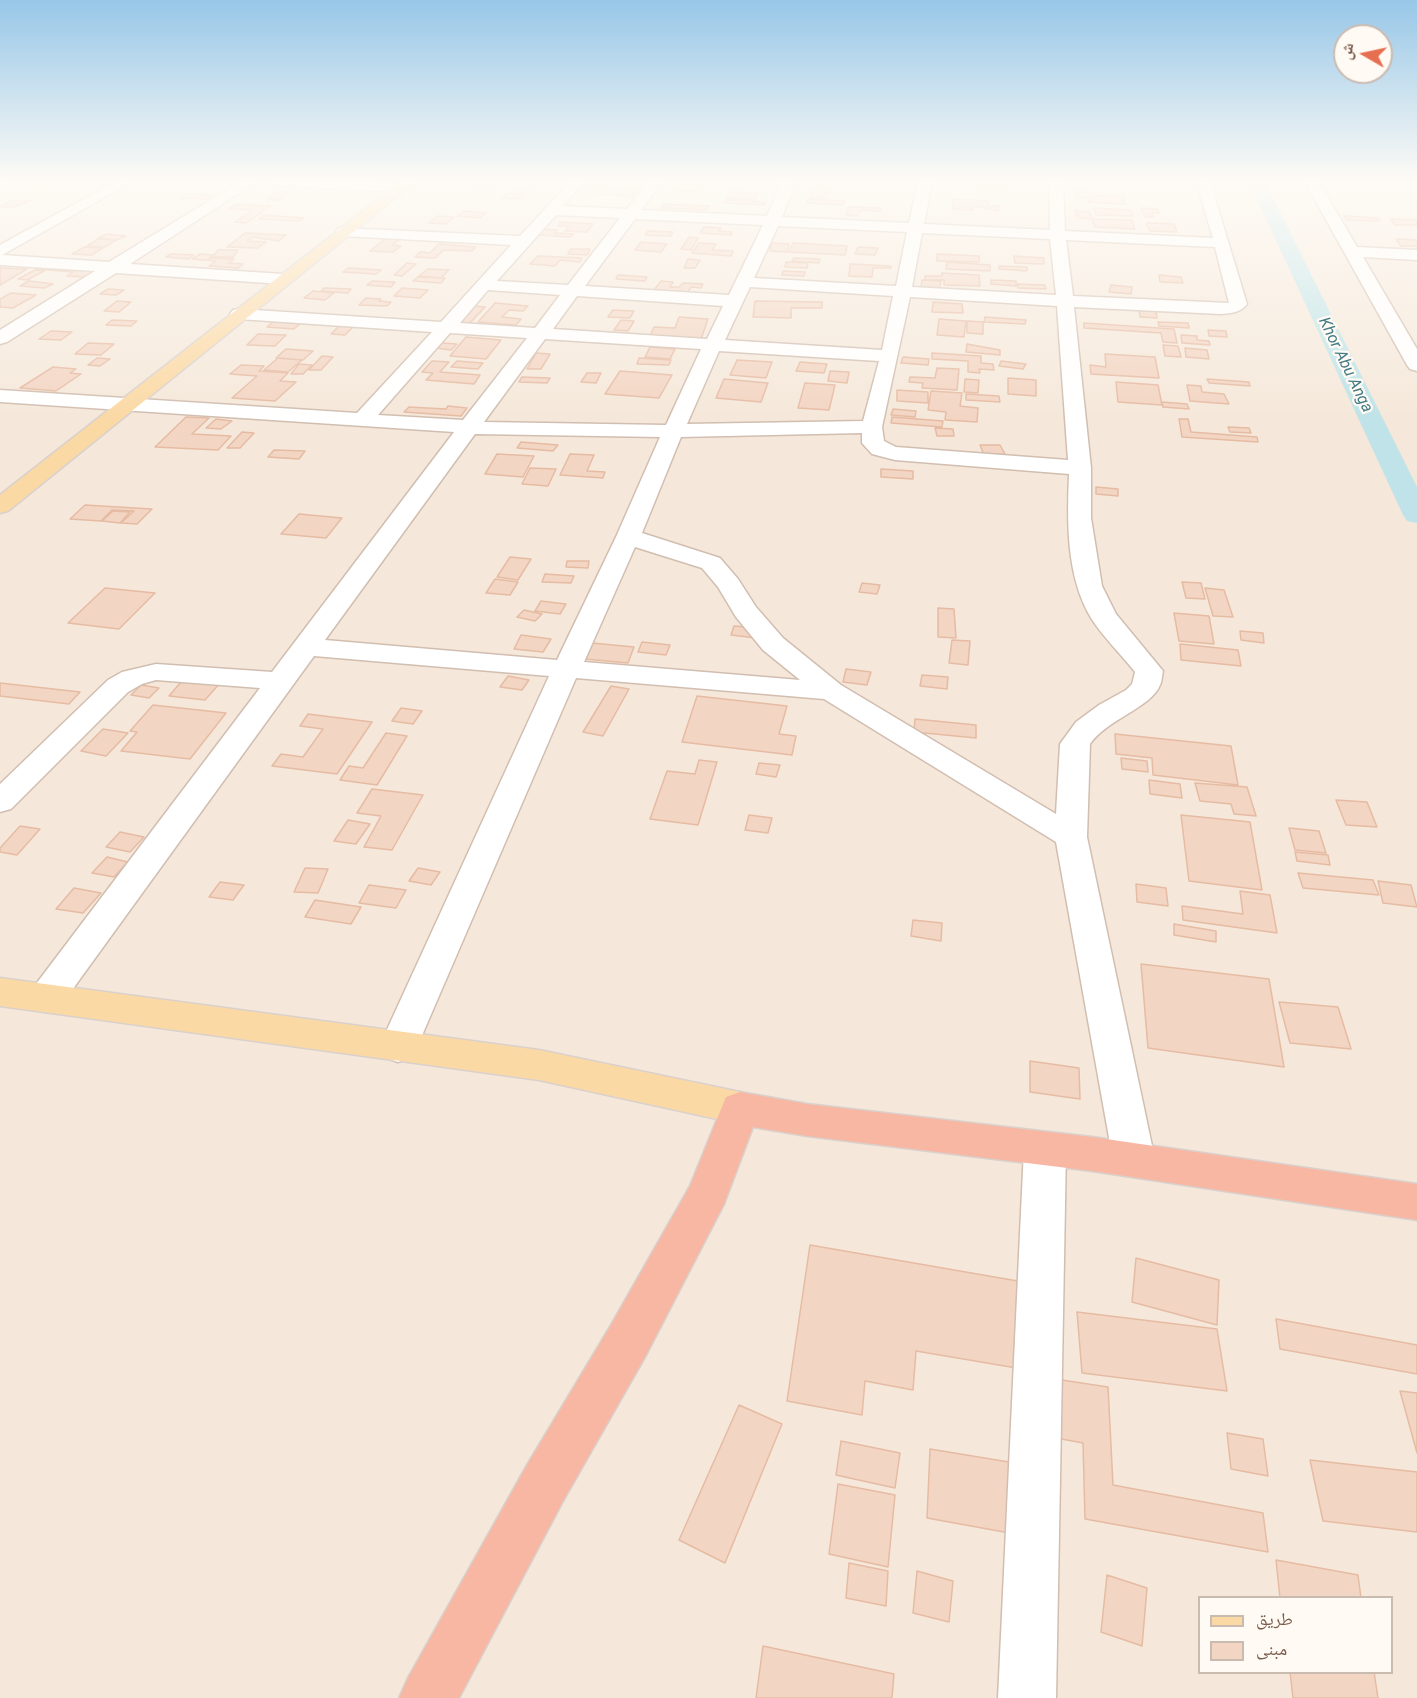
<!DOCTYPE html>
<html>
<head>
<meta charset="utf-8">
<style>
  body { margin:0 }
  #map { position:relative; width:1417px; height:1698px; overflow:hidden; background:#fdf6ec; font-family:Roboto,"Noto Naskh Arabic",sans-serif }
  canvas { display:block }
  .legend { position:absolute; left:1198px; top:1596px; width:195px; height:78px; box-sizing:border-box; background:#fffaf3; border:2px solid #cabbb1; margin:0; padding:8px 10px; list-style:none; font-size:18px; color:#7a5c4d }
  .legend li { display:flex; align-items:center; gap:12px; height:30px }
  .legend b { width:30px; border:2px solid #cabbb1 }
  .north { position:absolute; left:1333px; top:24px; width:60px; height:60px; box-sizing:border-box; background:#fffaf3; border:2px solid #cabbb1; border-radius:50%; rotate:279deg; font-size:16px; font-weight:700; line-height:24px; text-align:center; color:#7a5c4d }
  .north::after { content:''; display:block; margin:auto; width:21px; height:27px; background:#e76f51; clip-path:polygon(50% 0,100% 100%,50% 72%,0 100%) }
</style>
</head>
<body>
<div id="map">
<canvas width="1417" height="1698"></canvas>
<ul class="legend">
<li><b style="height:8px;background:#fbd9a5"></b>طريق</li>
<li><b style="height:16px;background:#f3d5c3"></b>مبنى</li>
</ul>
<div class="north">ش</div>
</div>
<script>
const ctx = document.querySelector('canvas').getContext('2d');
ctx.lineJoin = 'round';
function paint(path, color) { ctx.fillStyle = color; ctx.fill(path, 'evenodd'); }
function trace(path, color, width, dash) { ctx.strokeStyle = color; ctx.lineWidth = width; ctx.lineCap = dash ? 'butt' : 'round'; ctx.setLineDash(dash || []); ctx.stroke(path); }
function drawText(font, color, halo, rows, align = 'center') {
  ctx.font = font + ' Roboto,sans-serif'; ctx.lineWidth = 4.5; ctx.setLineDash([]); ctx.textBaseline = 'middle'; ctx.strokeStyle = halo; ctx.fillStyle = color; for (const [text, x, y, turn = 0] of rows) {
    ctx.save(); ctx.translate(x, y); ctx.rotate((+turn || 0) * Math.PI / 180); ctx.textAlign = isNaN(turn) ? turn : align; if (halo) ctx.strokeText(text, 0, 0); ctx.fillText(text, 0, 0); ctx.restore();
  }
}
const residential = new Path2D(`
  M0 182H1417V1698H0ZM1200 1598H1392V1672H1200Z`);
const canal = new Path2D(`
  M1249 182H1265L1417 487V523L1407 521 1403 515Z`);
const building = new Path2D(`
  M455 182H502L496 188 450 186Z
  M520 182H539L531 190H513Z
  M679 182H694L722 183 721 185 678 184Z
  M15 183 49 184 44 187 10 186Z
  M969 184 1007 186V190L968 186Z
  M679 185 704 186 701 192 675 191Z
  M593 187 637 190 633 196 588 193Z
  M812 188H832L831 193H825L824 198H810Z
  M731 191 759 193 755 200 727 199Z
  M1075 191 1090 192 1091 196 1123 195 1125 204 1088 202V198H1076Z
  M276 192H291L280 200H266Z
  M508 193 526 194 521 199 502 198Z
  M185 194 213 195 208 199 180 198Z
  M808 199 845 201 843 205 807 203Z
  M954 199 989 201 988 206H999L998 211 974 206 973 210 952 209Z
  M727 200 766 202 764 205 725 203Z
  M10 201H31L13 207H0Z
  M236 204 271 206 246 223 235 222 253 210 228 209Z
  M663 204 709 206 707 210 661 208Z
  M849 207 881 208 880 211 860 210 858 216 846 215Z
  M1094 208 1131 210 1133 216 1096 215Z
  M1141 208 1157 209 1159 213H1152L1153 217H1145Z
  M464 211 486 213 480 218 457 216Z
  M1075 211 1090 212 1092 219 1077 218Z
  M264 215 304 218 299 221 259 219Z
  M437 216 454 217 446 224 429 223Z
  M1344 216 1378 218 1380 221 1346 220Z
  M1092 219 1132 220 1135 229 1095 227Z
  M1390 219 1417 220V225H1395Z
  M560 222 593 224 587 232 565 231 569 226H558Z
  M1146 223 1174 224 1177 232 1150 231Z
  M704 227 721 228 719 231 732 232 731 235 700 233Z
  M544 229 557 230 555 233 574 234 570 237 538 235Z
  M648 231 673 232 671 236 645 235Z
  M245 233 286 235 279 241 253 237 247 241 266 242 258 248 227 247Z
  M107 234 126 236 117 240 98 238Z
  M387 237 401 238 392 245 401 246 393 252 370 251Z
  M689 237 698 238 691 250 681 249Z
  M98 239 116 240 105 247 87 246Z
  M1396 239 1417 240V246H1401Z
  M641 242 667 244 661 252 635 250Z
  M699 243 716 244 712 250 733 251 731 256 692 253Z
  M772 243 789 244 787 252 770 251Z
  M793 243 847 246 845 255 789 252Z
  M439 244 476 247 472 251 444 250 435 258 415 257 420 252 430 253Z
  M84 247 103 248 91 255 72 254Z
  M858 247 878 248 875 255 855 254Z
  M571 249H590L587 255 568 254Z
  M218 250H238L233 257H213Z
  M171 254 194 255 188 259 166 257Z
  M200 254 214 255 209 258 234 259 228 263 243 264 238 268 209 266 216 261 192 259Z
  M937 254 979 256V262L937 261Z
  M538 256 582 258 580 262 560 260 555 266 530 264Z
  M1014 256 1044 258V264L1015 263Z
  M794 258 820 259 819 263 792 261Z
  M688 259 700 260 695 268H684Z
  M786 262 808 263 807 268 785 267Z
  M947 262 990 265V271L946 269Z
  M407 263 416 264 402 276 394 275Z
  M850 264 891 266V268H873L872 277 849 276Z
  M999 266 1027 267V271L999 269Z
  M41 267 96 271 86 277 67 276 73 272 36 269Z
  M0 268 27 269 0 285Z
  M348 268 381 270 376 274 343 272Z
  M428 269 449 270 441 278 419 276Z
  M35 270 44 271 27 280 18 279Z
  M783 271 805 272 804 276 782 275Z
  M942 273 979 275 980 286 944 285V280H925V276H942Z
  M618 275 647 277 645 281 616 279Z
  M1159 275 1181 277 1183 283 1160 282Z
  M418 277 445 278 441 283 413 281Z
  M922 280 941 281 939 289 921 288Z
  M991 280 1016 281V286L991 284Z
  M29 281 53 284 44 288 20 286Z
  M372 281 395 282 391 287 367 285Z
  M661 281 673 282 670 287H679L683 283 703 284 701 288 691 287 688 292 654 290Z
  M1017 284 1045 285 1046 289 1018 288Z
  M1111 285 1132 287 1131 294 1109 292Z
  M324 288 351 289 348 293 321 291Z
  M402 288 428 290 420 298 394 296Z
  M108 289 124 290 116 295 100 294Z
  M313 291 334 293 325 300 304 298Z
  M11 293 36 295 13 308 0 307V299Z
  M366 298 381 299 379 301 391 302 387 306 359 305Z
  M117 301 131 302 119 312 104 311Z
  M755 301 822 302V308H791V318L753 317Z
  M933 302 962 304 963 313 932 312Z
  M495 303 528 306 523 311 509 310 502 317 521 319 516 325 478 322Z
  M474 306 485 307 470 323H458Z
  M613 310 634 311 630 318 608 317Z
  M1139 310 1156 311 1157 318 1140 317Z
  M679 317 708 319 701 339 650 336 654 327 675 328Z
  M985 317 1026 320 1025 324 984 322Z
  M276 319 303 321 294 329 267 327Z
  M939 319 966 321 964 337 937 335Z
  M112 320 137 321 131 326 106 325Z
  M621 320 634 321 628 331 614 330Z
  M967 321 983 322V334L967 333Z
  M1158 322 1188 323 1189 328 1159 326Z
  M1084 323 1174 329 1177 343 1163 342 1161 333 1084 328Z
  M340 325 354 326 345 335 331 334Z
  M1208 330 1226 331 1227 337 1209 336Z
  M51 331 72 332 61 340 39 339Z
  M258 334 286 335 275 346 247 345Z
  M1181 335 1197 336V340L1209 341 1210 345 1182 343Z
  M466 337 501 340 486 359 450 356Z
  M88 343 114 344 101 355 75 354Z
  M442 343 457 344 451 350 436 348Z
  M967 344 1000 350V355L966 352Z
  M1163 345 1178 346 1181 357 1165 356Z
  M650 347 675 349 670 359 645 357Z
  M1185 348 1207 350 1209 359 1186 357Z
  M286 349 313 351 303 360 276 358Z
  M536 353 550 354 541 369H527Z
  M932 353 981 356V363L993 364 994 370 979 369 980 373 968 372V361L932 359Z
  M1105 354 1155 357 1159 378 1091 374 1090 365 1106 367Z
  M322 356 333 357 321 370H309Z
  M903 357 929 359 928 365 901 363Z
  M97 358 110 359 100 366 88 365Z
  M278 358 302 360 288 372 264 370Z
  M639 358 671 360 669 365 637 364Z
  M737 360 772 362 766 378 730 375Z
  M432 361 449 362 440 372 480 375 474 384 426 380 433 373 422 372Z
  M457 361 483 363 478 369 451 367Z
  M1001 361 1026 364 1023 369 999 366Z
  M800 362 827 364 824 373 796 371Z
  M299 364 312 365 303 374H291Z
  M241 365 264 366 259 371 288 373 280 381 296 382 275 401 232 398 257 376 230 374Z
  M53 367 76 369 70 373 81 374 56 391 20 388Z
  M937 368 959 369 957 390 922 388 923 383 909 382 910 377 935 378Z
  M620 371 672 375 659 398 605 394Z
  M830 371 849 372 847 383 828 381Z
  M587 373H601L596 383 581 382Z
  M522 377 550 378 547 383 519 382Z
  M1008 378 1036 380V396L1008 394Z
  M724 379 768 383 761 402 716 398Z
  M965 379 979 380 978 393 964 392Z
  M1207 379 1249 382 1250 386 1209 383Z
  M1116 382 1158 385 1162 405 1118 402Z
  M805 383 835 385 829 410 798 408Z
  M1187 385 1201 386 1202 392 1224 394 1229 404 1190 401Z
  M897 390 928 392V403L897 401Z
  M931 391 962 393 960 406 978 408 977 422 945 420 946 412 928 410Z
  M966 394 999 396 1000 402 966 400Z
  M1162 402 1187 404 1189 409 1163 407Z
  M448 406 467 408 461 416 404 412 409 407 446 409Z
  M893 409 916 411 915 417 891 415Z
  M186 417 209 418 192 434 231 436 218 450 155 447Z
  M892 417 943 421 942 427 891 423Z
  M216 419 232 421 221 429 206 428Z
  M1179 419H1188L1191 432 1257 437 1258 442 1182 437Z
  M1228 427 1249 428 1251 433 1230 432Z
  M935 428 953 429 954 436H937Z
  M242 432 254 433 240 448H227Z
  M521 442 558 445 553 451 517 448Z
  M980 445H1000L1005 454 984 455Z
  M274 450 305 451 299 459 268 457Z
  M497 454 534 456 523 477 485 474Z
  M570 454 594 455 587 471 605 472 603 478 560 475Z
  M530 468 556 469 548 486 522 484Z
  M881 469 913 471V479L881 477Z
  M1096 487 1118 489V496L1096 494Z
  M85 505 152 509 137 524 121 523 134 511 112 510 101 521 70 519Z
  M113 511 130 512 120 523 102 521Z
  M299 514 342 518 326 538 281 534Z
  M510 557 531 559 518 580 497 577Z
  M567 561H589L588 568 566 567Z
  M545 574 574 576 571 583 542 582Z
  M495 579 518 582 510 595 486 593Z
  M1182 582 1201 583 1205 599 1186 598Z
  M862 583 880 585 877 594 859 592Z
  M105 588 155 593 119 629 68 623Z
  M1205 588 1224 590 1233 617 1213 616Z
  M541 601 566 604 560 614 535 611Z
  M938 608 954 609 956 638 938 637Z
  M524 610 542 614 535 621 517 617Z
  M1174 613 1209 616 1214 644 1179 641Z
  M734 626 758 628 756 638 731 635Z
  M1240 631 1263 633 1264 643 1241 640Z
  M521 635 551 639 543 652 514 649Z
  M952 640 970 641 968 665 949 663Z
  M642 642 670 645 666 655 638 652Z
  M592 643 634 647 628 663 585 659Z
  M1180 644 1238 650 1241 666 1181 660Z
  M192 669 228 674 205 700 169 696Z
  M846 669 871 672 867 685 843 682Z
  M922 675 948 677 947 689 920 686Z
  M508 676 529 680 522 690 500 687Z
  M0 683 80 692 69 704 0 696Z
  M141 685 159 688 149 698 131 695Z
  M611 686 629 689 603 736 583 732Z
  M697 696 787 706 779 734 796 736 792 755 682 742Z
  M153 705 226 713 190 759 121 751 137 732 130 731Z
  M401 708 422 711 413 724 392 721Z
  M308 714 372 722 337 774 272 766 281 754 303 757 323 729 300 726Z
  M915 719 976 725V738L914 732Z
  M103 729 128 733 106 756 81 751Z
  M386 733 407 736 377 785 340 780 349 766 363 768Z
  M1115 734 1231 746 1238 785 1153 775 1152 758 1116 754Z
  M1121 758 1147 761 1148 772 1122 769Z
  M699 760 717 762 698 825 650 819 667 771 695 774Z
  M759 763 780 765 776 777 756 774Z
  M1149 780 1180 784 1182 798 1150 794Z
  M1195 783 1247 787 1256 816 1234 814 1231 804 1200 801Z
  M372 789 423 795 392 850 364 847 381 816 357 813Z
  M1336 800 1367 802 1377 827 1346 825Z
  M749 815 772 818 768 833 745 830Z
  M1181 815 1250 822 1262 890 1189 881Z
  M348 820 370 824 356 844 334 841Z
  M20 826 40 829 17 855 0 852V848Z
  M1289 828 1319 831 1326 853 1295 850Z
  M120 832 144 837 130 852 106 847Z
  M1295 852 1328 855 1330 865 1297 861Z
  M107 857 128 862 114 877 92 873Z
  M305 868 328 869 318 893 294 892Z
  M418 868 440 872 431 885 409 881Z
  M1298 873 1373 880 1379 895 1303 888Z
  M1378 881 1411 885 1417 907 1383 903Z
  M220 882 244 885 233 900 209 897Z
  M1136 884 1166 888 1168 906 1137 902Z
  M369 885 406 890 396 908 359 903Z
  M74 888 101 893 83 913 56 909Z
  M1240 891 1270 895 1277 933 1183 920 1182 906 1243 914Z
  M315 900 361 907 351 924 305 917Z
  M913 920 942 923 941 941 911 936Z
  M1174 924 1216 931V942L1174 935Z
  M1141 964 1269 979 1284 1067 1148 1048Z
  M1279 1002 1338 1007 1351 1049 1290 1043Z
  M1030 1061 1079 1068 1080 1099 1030 1092Z
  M810 1245 1035 1284 1034 1371 916 1351 913 1390 865 1381 862 1415 787 1401Z
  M1136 1258 1219 1280 1217 1325 1132 1302Z
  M1077 1312 1217 1329 1227 1391 1082 1373Z
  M1276 1319 1417 1345V1374L1280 1349Z
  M1055 1379 1108 1387 1113 1485 1263 1513 1268 1552 1085 1519 1083 1443 1056 1438Z
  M1400 1391 1417 1393V1453Z
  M739 1405 782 1424 725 1563 679 1540Z
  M1227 1433 1263 1439 1268 1476 1231 1469Z
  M841 1441 900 1453 895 1488 836 1475Z
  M930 1449 1015 1463V1534L927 1518Z
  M1310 1460 1417 1472V1532L1323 1521Z
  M838 1484 895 1495 888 1567 829 1554Z
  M1276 1560 1358 1575 1361 1598H1280Z
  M849 1563 888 1571 886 1606 846 1598Z
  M917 1571 953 1581 949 1622 913 1613Z
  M1107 1575 1147 1588 1142 1646 1101 1632Z
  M763 1646 894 1674 892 1698H756Z
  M1290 1672H1374L1378 1698H1293Z`);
const minor = new Path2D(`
  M0 182H11L9 185 0 187Z
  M115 182H132L2 255 109 262 240 182H256L130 264 283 274 291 279 283 284 116 273 7 342 0 344V330L95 271 0 265V245Z
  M269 182C288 181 398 179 407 188L400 192 276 186Z
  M570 182H584L563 206 627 209 648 182H662L641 210 767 216 782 182H796L782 217 909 223 918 182H932L924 224 1050 230 1049 182H1063L1065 231 1213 238 1196 182H1210L1247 304C1240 313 1232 313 1221 314L1074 307 1091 468V518L1102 586 1116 614 1163 671C1162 675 1162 681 1160 685 1152 707 1106 720 1090 744L1087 837 1155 1160 1149 1172 1134 1177 1119 1172 1113 1160 1056 842 824 699 576 678 417 1047 412 1057 398 1062 384 1057 379 1047 549 676 314 656 59 1008 46 1012 33 1008 27 998 33 988 260 688 156 680 142 684 128 692 11 809 0 812V784L108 680 122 672 156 664 272 672 454 432 0 402V390L357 413 432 332 239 319 233 318 230 314 233 310 239 309 441 322 511 245 344 236 336 231 339 228 520 236ZM556 215 620 218 568 285 497 281ZM635 219 763 225 729 295 585 286ZM778 226 907 232 896 286 754 278ZM922 233 1050 239 1056 295 912 287ZM1066 240 1215 247 1229 303 1073 296ZM750 287 893 296 882 350 725 340ZM488 290 560 295 535 328 460 323ZM577 296 723 306 707 339 553 329ZM910 297 1057 306 1068 460 896 447 884 441 882 427ZM450 333 527 338 463 420 378 415ZM545 339 701 349 666 425 484 422ZM719 351 879 361 863 421 687 424ZM862 433V443L872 454 895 460 1069 474C1067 521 1066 576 1091 618 1103 637 1121 654 1135 672L1132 684 1126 690 1099 705 1076 722 1060 744 1056 814 841 685 783 638 756 607 738 579 720 558 642 533 681 437ZM475 434 660 437 616 537 557 660 325 640ZM635 547 702 568 718 587 736 617 763 650 800 680 584 662Z
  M1305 182H1319L1357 247 1417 250V260L1363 257 1417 349V371L1410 369 1407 365Z
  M1045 1132 1060 1137 1066 1149 1056 1698H998L1024 1149 1030 1137Z`);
const major = new Path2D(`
  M400 182H415L8 511 0 513V495Z
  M0 978 539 1050 740 1092 754 1097 760 1108 754 1119 740 1124 539 1080 0 1006Z`);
const highway = new Path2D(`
  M740 1092 807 1104 1092 1137 1417 1184V1220L1092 1171 807 1136 753 1127 724 1204 645 1357 563 1501 459 1698H399L408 1678 527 1465 611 1325 690 1186 726 1097Z`);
const farWaternames = [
  ["Khor Abu Anga",1345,365,64]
];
paint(residential, '#f5e8da');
paint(canal, '#bfe3e8');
paint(building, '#f3d5c3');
trace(building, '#e6bba3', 1.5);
trace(minor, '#d1beb0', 3);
trace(major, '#dad1cd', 3);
trace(highway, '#dad1cd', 3);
paint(minor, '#fff');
paint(major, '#fbd9a5');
paint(highway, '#f7b7a3');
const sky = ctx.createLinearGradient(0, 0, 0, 419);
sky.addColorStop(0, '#97c7e8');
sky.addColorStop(0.43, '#fefbf6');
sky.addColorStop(1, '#fefbf600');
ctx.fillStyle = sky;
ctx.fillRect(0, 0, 1417, 419);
drawText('italic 16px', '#437c86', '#fffaf3', farWaternames);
</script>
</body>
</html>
